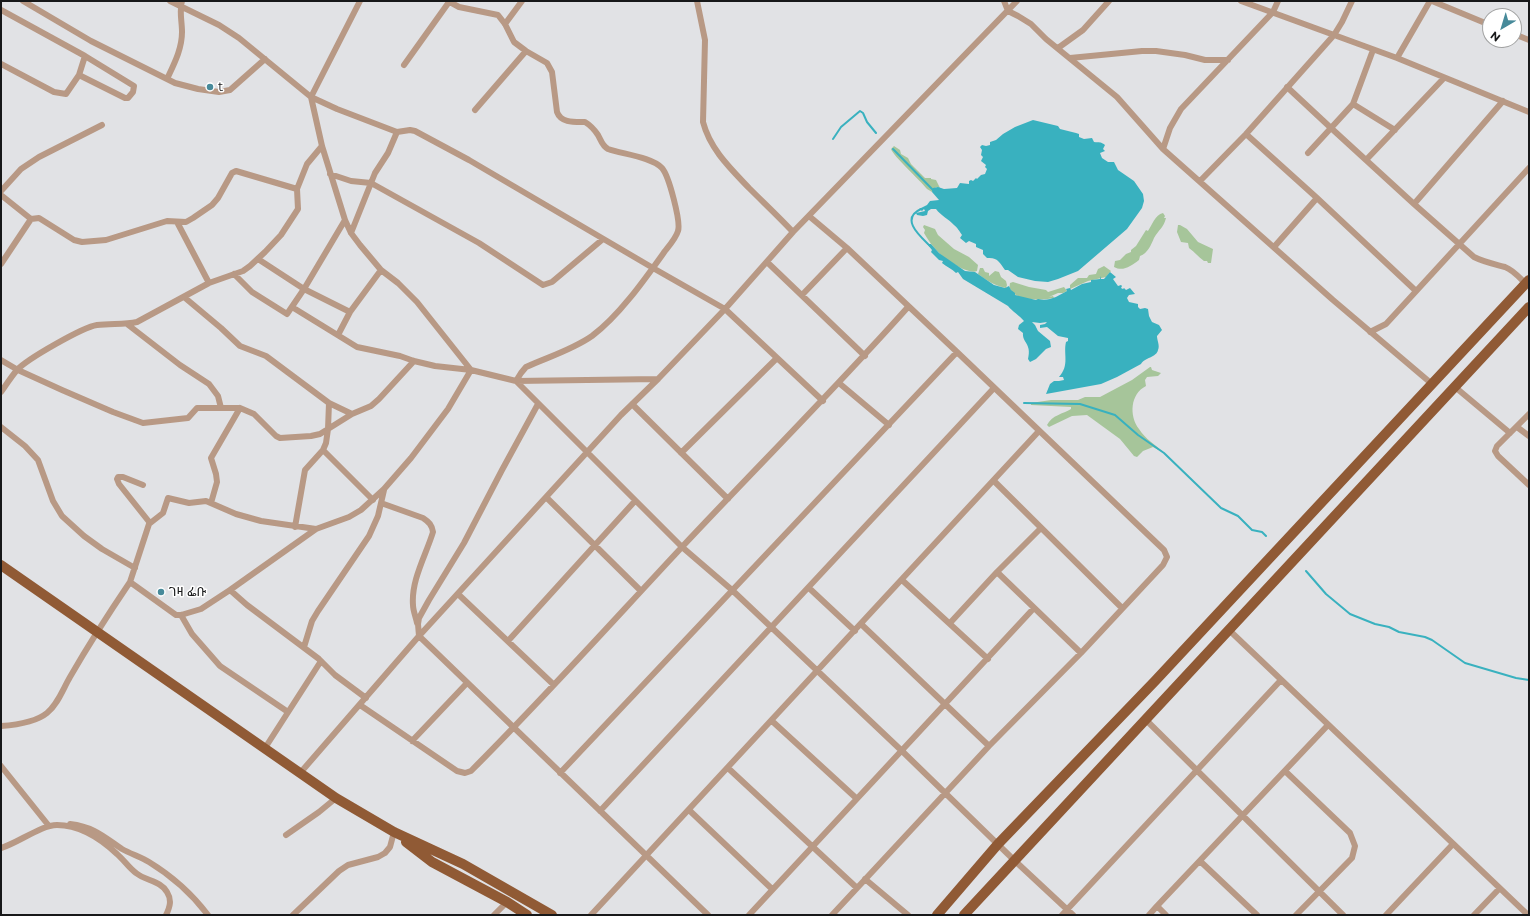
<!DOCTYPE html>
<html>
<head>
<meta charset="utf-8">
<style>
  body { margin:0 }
  #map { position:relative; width:1530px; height:916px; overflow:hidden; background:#e1e2e5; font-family:Montserrat,sans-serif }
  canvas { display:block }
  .frame { position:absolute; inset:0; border:2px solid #171819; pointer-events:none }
  .north { position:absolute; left:1482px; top:8px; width:40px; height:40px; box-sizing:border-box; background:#fff; border:1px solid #a2a3a3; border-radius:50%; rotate:218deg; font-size:11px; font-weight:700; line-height:16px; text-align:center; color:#171819 }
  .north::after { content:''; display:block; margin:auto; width:14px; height:18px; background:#478a9a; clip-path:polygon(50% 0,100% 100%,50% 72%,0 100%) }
</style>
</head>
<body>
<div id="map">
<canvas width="1530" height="916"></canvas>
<div class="frame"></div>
<div class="north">N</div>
</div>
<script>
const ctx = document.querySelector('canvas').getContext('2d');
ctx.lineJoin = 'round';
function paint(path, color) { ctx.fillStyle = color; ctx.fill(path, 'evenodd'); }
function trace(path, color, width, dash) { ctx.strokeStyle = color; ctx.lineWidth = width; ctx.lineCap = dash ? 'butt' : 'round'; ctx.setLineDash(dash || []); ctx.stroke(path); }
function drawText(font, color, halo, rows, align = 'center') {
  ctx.font = font + ' Montserrat,"Noto Sans Ethiopic",sans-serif'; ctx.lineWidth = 3; ctx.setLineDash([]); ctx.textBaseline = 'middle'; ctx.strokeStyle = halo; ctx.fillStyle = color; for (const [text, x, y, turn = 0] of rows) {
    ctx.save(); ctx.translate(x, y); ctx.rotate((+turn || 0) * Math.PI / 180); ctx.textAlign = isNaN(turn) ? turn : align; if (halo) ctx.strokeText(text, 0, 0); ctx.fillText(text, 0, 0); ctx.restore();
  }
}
const green = new Path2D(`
  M894 146 900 150 901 154 908 158 911 164 925 178H931V179L936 180 940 188 936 187 932 192 927 189C920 180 893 156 891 149Z
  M1163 213 1165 216 1164 218H1166C1163 229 1159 229 1154 238 1151 245 1148 253 1140 256L1139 260C1131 266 1123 272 1114 267L1115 261 1120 260 1126 254 1131 252V250L1136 246 1146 230 1148 231C1152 225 1155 215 1163 213Z
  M924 225 935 229 938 235 954 249 969 257 978 265 977 271C968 275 945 259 939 253 933 247 928 240 924 233L925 230 923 227Z
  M1178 225H1180L1187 229 1198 242 1213 249 1211 263H1208L1207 261H1204C1198 257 1195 252 1189 248L1188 243 1181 242 1177 232Z
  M1104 266 1111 271 1106 277 1088 281 1070 289V285L1078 278H1087L1089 275 1096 274 1098 269Z
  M983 268 985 272 989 273V276L995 271 999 272 1001 277 1006 281 1007 285 1006 288C995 286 986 280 978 274L980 268Z
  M1013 282 1029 287 1046 290 1048 292 1064 287 1067 291 1063 293H1058L1049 297 1053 296 1054 298C1042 301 1006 301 1010 283Z
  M1150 367H1151L1152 370 1161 373 1158 376 1147 377 1145 380 1146 386C1130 394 1129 416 1139 429 1145 439 1156 445 1164 453L1153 447 1143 451 1137 457 1134 456 1120 439 1087 415 1072 416 1049 427 1047 425C1052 415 1063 414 1071 409V407L1031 405V403L1051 400H1078L1085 397H1100L1132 380Z`);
const water = new Path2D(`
  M1033 120 1058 126 1060 129 1076 133 1079 134V137L1084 139 1092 138 1094 142C1098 143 1100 141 1105 145L1103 149 1105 151 1100 153 1102 158 1108 162H1114L1118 170 1134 181 1143 194 1144 201 1142 208 1127 229 1078 271 1058 279 1048 282 1035 281 1018 277 1008 270H1005C1000 263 998 257 987 258L983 254V250L976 247V244L969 241 966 243 960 238 962 235C960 232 957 227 954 225 949 219 941 216 936 209H931L928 211 927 215 923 216 917 215 916 213 925 211 924 209 922 211 919 209 927 205 930 201 939 200 932 192 933 188 938 187 944 189 957 188 960 183 969 184V181L971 180 973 181 976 178 977 179 981 175 985 174 987 169 985 167 986 165 981 161 983 157 981 155 982 150 980 147 982 145 986 146 990 145V142L996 140 1003 134 1015 127Z
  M927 244H931L939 253 965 271 975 272 994 285 1005 288 1009 286 1011 290 1015 293V295L1036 300 1038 299C1049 302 1058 296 1067 291L1066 289 1070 288 1071 290 1082 284 1091 282V280L1100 279V276L1101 279H1104L1110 272 1116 277 1113 279 1118 286 1121 285 1122 286 1121 288 1123 289 1124 288 1126 290 1130 288 1135 294 1129 295 1127 298 1129 302 1138 304V307L1140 309 1145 308 1148 309 1149 316 1152 322 1159 325 1162 330 1157 336C1157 341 1160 345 1158 350 1157 357 1144 358 1141 364L1117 377 1101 384 1046 394 1050 384 1054 381H1059L1064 380 1063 377H1059C1070 365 1063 354 1066 342L1068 341V338L1058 336 1047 327 1040 328V325L1045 324 1047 322 1040 323 1032 322 1035 325 1038 331 1050 341 1051 347 1046 349 1036 359 1030 362 1028 359C1032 343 1022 343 1023 333L1018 329 1019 325 1024 321C1020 316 1012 311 1008 306L963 279 958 272 956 273C952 269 947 267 942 263L943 261 939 260 931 252 932 250Z`);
const stream = new Path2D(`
  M833 139 841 127 860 111 863 113 867 122 876 133
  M893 149 934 191
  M921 209C899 219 921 237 930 246
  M1024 403 1080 404 1115 415 1138 435 1164 453 1221 508 1238 516 1252 530 1262 532 1266 536
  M1306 571 1326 594 1350 614 1375 624 1389 627 1399 632 1425 637 1432 640 1465 663 1516 678 1529 680`);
const minor = new Path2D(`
  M23 1 91 41 175 83 198 89 219 92 230 90 265 59
  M170 1 219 25 239 38 311 97 337 109 397 132 410 130 415 131 469 160 653 268 725 309 823 401
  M360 1 311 97 322 146 345 220 351 233 360 245 381 270 398 283 417 302 471 370 516 381 658 379
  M448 1 459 7 498 15 505 24 514 42 526 51 547 63 552 72 557 112C561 123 574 122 585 122 590 125 594 129 598 135 601 140 602 146 608 149 622 154 652 157 662 168 669 176 681 222 678 231 676 238 669 246 665 251 645 279 619 316 592 336 572 350 548 357 526 367L521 373 516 381 682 547 732 590 902 751 1014 860 1073 915
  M697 1 705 40 703 122C710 149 730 168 749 188 764 203 779 217 793 232
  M1004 1 1008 11 1018 16 1031 24 1046 39 1117 97 1163 149 1333 300 1432 384
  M1241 1 1397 58 1529 112
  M1432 1 1490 25
  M1 10 85 56 134 86 133 92 128 98H125L79 75
  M505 24 522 1
  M1514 34 1529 40
  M1058 48 1083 30 1109 1
  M1070 58 1142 51H1156L1185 55 1205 60H1228
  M1397 58 1430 1
  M1 64 54 92 66 94 79 75 85 56
  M404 65 449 2
  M167 79C174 64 182 49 182 32 182 21 179 11 182 1
  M1287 87 1331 128 1308 153
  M1353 104 1373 50
  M475 110 526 51
  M1395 130 1353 104 1331 128 1414 204 1474 257C1484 262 1494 264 1505 267 1513 270 1519 277 1525 283
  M397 132 388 153 375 173 371 183 479 243 543 285 552 282 603 239
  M1246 134 1317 198 1416 291
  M1163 149 1170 128 1181 109 1273 12 1278 1
  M1366 160 1444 78
  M330 174 351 181 371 183 351 233
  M1200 181 1246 134 1334 35 1342 22 1352 1
  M1 191 21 169 39 157 102 125
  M1 195 31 219 1 264
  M1414 204 1503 101
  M809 216 847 248 957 352 1164 550 1167 557 1163 565 1081 653 989 746 832 915
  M31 219 39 218 74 240 82 242 106 240 167 221 186 222 193 218 212 205 218 198 232 173 236 171 297 189
  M177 222 209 283
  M1274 247 1317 198
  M258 259 304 289 350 312
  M767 262 865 356
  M234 274 252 292 287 314 304 289 345 220
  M802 295 847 248
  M184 297 221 328 240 346 266 356 329 403 352 414
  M127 324 180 365 209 384 218 396 221 408
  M1370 332 1386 324 1529 168
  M338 335 350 312 381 270
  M1 360 18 370 62 390 113 412 143 423 188 418 197 408H240L254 414 276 436 280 438 311 436 320 434 352 414 371 406 379 399 414 361
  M839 383 889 425
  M1455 387 1510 433
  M1 392C6 385 11 377 17 370 27 359 83 327 97 325 110 323 124 325 137 322L209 283 243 271 250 266 265 252 281 235 298 209 297 189 307 164 322 146
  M538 404 502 470 464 543 429 600 419 618 418 624 419 636 708 915
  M632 404 728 499
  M1529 414 1497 446 1495 451 1498 456 1529 485
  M1 427 25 446 38 460 53 501 62 516 84 536 102 549 135 568
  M1517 427 1529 436
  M323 450 373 500
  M681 453 777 358
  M994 481 1122 608
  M143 485 123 477H118L117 479 119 484 150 523
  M546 497 641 591
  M211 503 217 482 216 474 211 458 240 408
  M381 503 423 518C429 522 432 525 433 532 426 555 411 580 413 605 413 611 416 617 417 623
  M295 527 305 470 323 450 326 443 328 429 329 403
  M997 572 1081 653
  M902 580 988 659
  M130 582 149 524 163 513 168 498 189 503 206 501 236 514 261 521 316 529
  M809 588 855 631
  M230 590 247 605 319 659 335 675 366 698
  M458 594 554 685
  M181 615 192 634 220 666 288 712
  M950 623 997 572 1041 528
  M861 624 989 746
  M1229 630 1528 915
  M508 641 635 501
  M304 647 312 621 318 611 369 536 378 516 384 490
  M360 705 457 771 465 773 471 771C544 698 612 622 682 547 757 467 835 389 908 307
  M1145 719 1343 915
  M772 721 856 798
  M1 726C15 725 36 722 47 713 58 704 63 689 70 677 89 644 109 613 130 582L176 615H181L201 609 230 590 316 529 349 517 361 510 384 489 411 458 448 409 471 370 435 366 414 361 400 356 357 347 292 307
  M412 741 467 683
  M265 748 321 661
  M1 766 49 826
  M728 768 857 888
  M1285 771 1350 833 1355 846 1352 858 1296 915
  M301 772 419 636 621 415 658 379 725 309 793 232 1017 1
  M560 773 957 352
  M689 810 772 889
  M600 811 994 388
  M70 824C94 827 103 836 122 849 131 854 141 857 149 862 172 876 192 894 208 915
  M286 835 319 812 336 798
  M1 848C18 843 41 825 57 825 80 825 101 839 117 854 124 860 129 868 136 873 146 881 161 881 167 892 172 900 170 907 166 915
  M1200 861 1257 915
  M865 879 908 915
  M293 915 339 871 348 865 378 857 385 853 390 847 394 832
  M494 915 507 902
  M591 915 1039 431
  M749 915 1034 608
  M1062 915 1281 680
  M1149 915 1157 906
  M1166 915 1157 906 1328 725
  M1386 915 1453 844
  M1474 915 1499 889`);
const primary = new Path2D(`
  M1 565 336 798 394 832 463 864 552 915
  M406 842 432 862 507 902 527 915
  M937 915 998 844 1155 681 1529 280
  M964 915 1529 307`);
const markers = [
  [210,87,4,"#478a9a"],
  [161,592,4,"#478a9a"]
];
const poiNames = [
  ["t",218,87],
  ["ገዛ ፌቡ",169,592]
];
paint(green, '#a6c59a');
paint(water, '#39b1bf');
trace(stream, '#39b1bf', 2);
trace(minor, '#b89985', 6);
trace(primary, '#905a35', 10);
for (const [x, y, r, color] of markers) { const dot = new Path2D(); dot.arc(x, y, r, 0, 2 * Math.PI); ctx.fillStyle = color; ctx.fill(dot); trace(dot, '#fff', 1.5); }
drawText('13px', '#171819', '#fff', poiNames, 'left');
</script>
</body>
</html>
